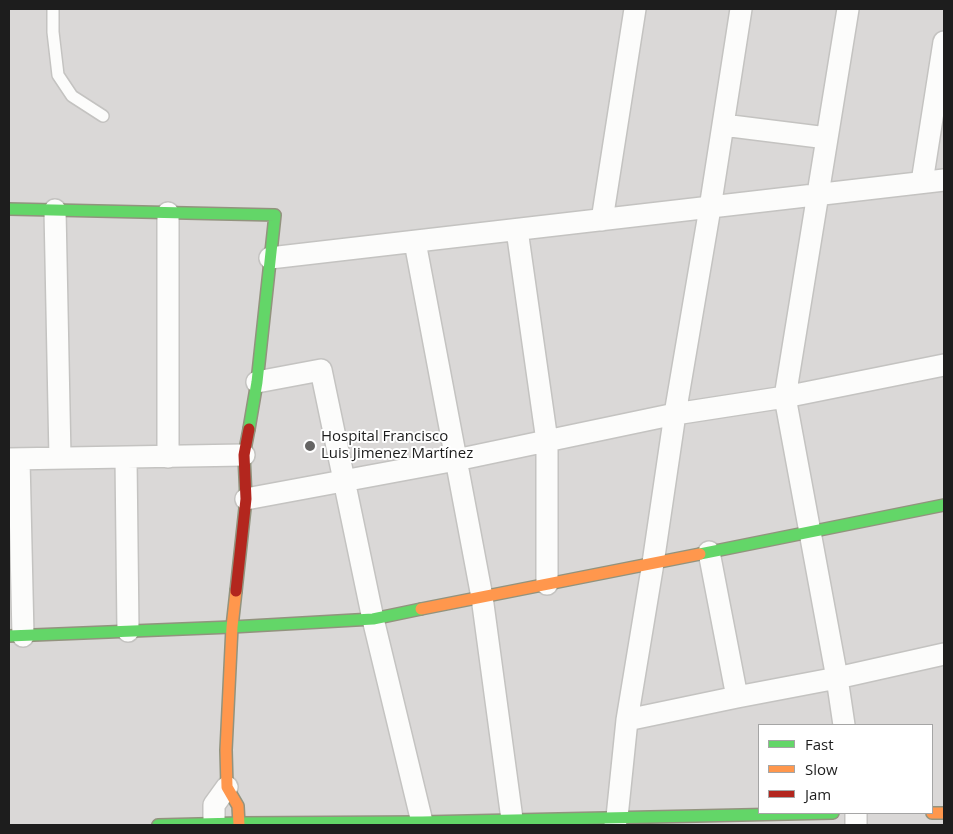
<!DOCTYPE html>
<html>
<head>
<meta charset="utf-8">
<style>
  body { margin:0 }
  #map { position:relative; width:953px; height:834px; overflow:hidden; background:#ebe8e5; font-family:"Open Sans",sans-serif }
  canvas { display:block }
  .frame { position:absolute; inset:0; border:10px solid #1d1d1d; pointer-events:none }
  .legend { position:absolute; left:758px; top:724px; width:175px; height:90px; box-sizing:border-box; background:#fff; border:1px solid #a5a5a5; margin:0; padding:6px 9px; list-style:none; font-size:15px; color:#1d1d1d }
  .legend li { display:flex; align-items:center; gap:10px; height:25px }
  .legend b { width:25px; border:1px solid #a5a5a5 }
</style>
</head>
<body>
<div id="map">
<canvas width="953" height="834"></canvas>
<div class="frame"></div>
<ul class="legend">
<li><b style="height:6px;background:#63d668"></b>Fast</li>
<li><b style="height:6px;background:#ff974d"></b>Slow</li>
<li><b style="height:6px;background:#b3261e"></b>Jam</li>
</ul>
</div>
<script>
const ctx = document.querySelector('canvas').getContext('2d');
ctx.lineJoin = 'round';
function paint(path, color) { ctx.fillStyle = color; ctx.fill(path, 'evenodd'); }
function trace(path, color, width, dash) { ctx.strokeStyle = color; ctx.lineWidth = width; ctx.lineCap = dash ? 'butt' : 'round'; ctx.setLineDash(dash || []); ctx.stroke(path); }
function drawText(font, color, halo, rows, align = 'center') {
  ctx.font = font + ' "Open Sans",sans-serif'; ctx.lineWidth = 4; ctx.setLineDash([]); ctx.textBaseline = 'middle'; ctx.strokeStyle = halo; ctx.fillStyle = color; for (const [text, x, y, turn = 0] of rows) {
    ctx.save(); ctx.translate(x, y); ctx.rotate((+turn || 0) * Math.PI / 180); ctx.textAlign = isNaN(turn) ? turn : align; if (halo) ctx.strokeText(text, 0, 0); ctx.fillText(text, 0, 0); ctx.restore();
  }
}
const residential = new Path2D(`
  M9 9H944V825H9ZM759 725H932V813H759Z`);
const lane = new Path2D(`
  M53 9V32L58 75 72 96 103 116`);
const street = new Path2D(`
  M723 125 827 138
  M922 182 944 42
  M55 210 60 458
  M602 220 635 9
  M517 230 547 441V584
  M415 242 482 597 512 819V825
  M270 258 944 180
  M257 382 321 370 373 619 422 822 421 825
  M168 457V213
  M126 458 128 631
  M9 459 244 455
  M19 459 23 636
  M246 499 456 460 675 414 785 397 944 365
  M709 552 737 697
  M627 720 737 697 837 678 944 654
  M844 725 837 678 785 397 848 9
  M214 825V805L227 787
  M615 825 617 817 627 720 653 563 675 414 710 208 741 9
  M856 825V813`);
const fast = new Path2D(`
  M9 209 275 215 257 382 249 429
  M700 554 944 505
  M9 636 232 627 373 619 421 609
  M158 825 239 823 422 822 833 813`);
const slow = new Path2D(`
  M236 591 232 627 226 750 227 787 238 806 239 825
  M421 609 700 554
  M932 813H944`);
const jam = new Path2D(`
  M236 591 246 499 244 455 249 429`);
const markers = [
  [310,446,6,"#656463"]
];
const poiNames = [
  ["Hospital Francisco",321,437],
  ["Luis Jimenez Martínez",321,454]
];
paint(residential, '#dad8d7');
trace(lane, '#c4c3c1', 14);
trace(street, '#c4c3c1', 24);
trace(fast, '#92937e', 14);
trace(slow, '#92937e', 14);
trace(jam, '#92937e', 14);
trace(lane, '#fcfcfb', 11);
trace(street, '#fcfcfb', 21);
trace(fast, '#63d668', 11);
trace(slow, '#ff974d', 11);
trace(jam, '#b3261e', 11);
for (const [x, y, r, color] of markers) { const dot = new Path2D(); dot.arc(x, y, r, 0, 2 * Math.PI); ctx.fillStyle = color; ctx.fill(dot); trace(dot, '#fff', 2); }
drawText('15px', '#1d1d1d', '#fff', poiNames, 'left');
</script>
</body>
</html>
